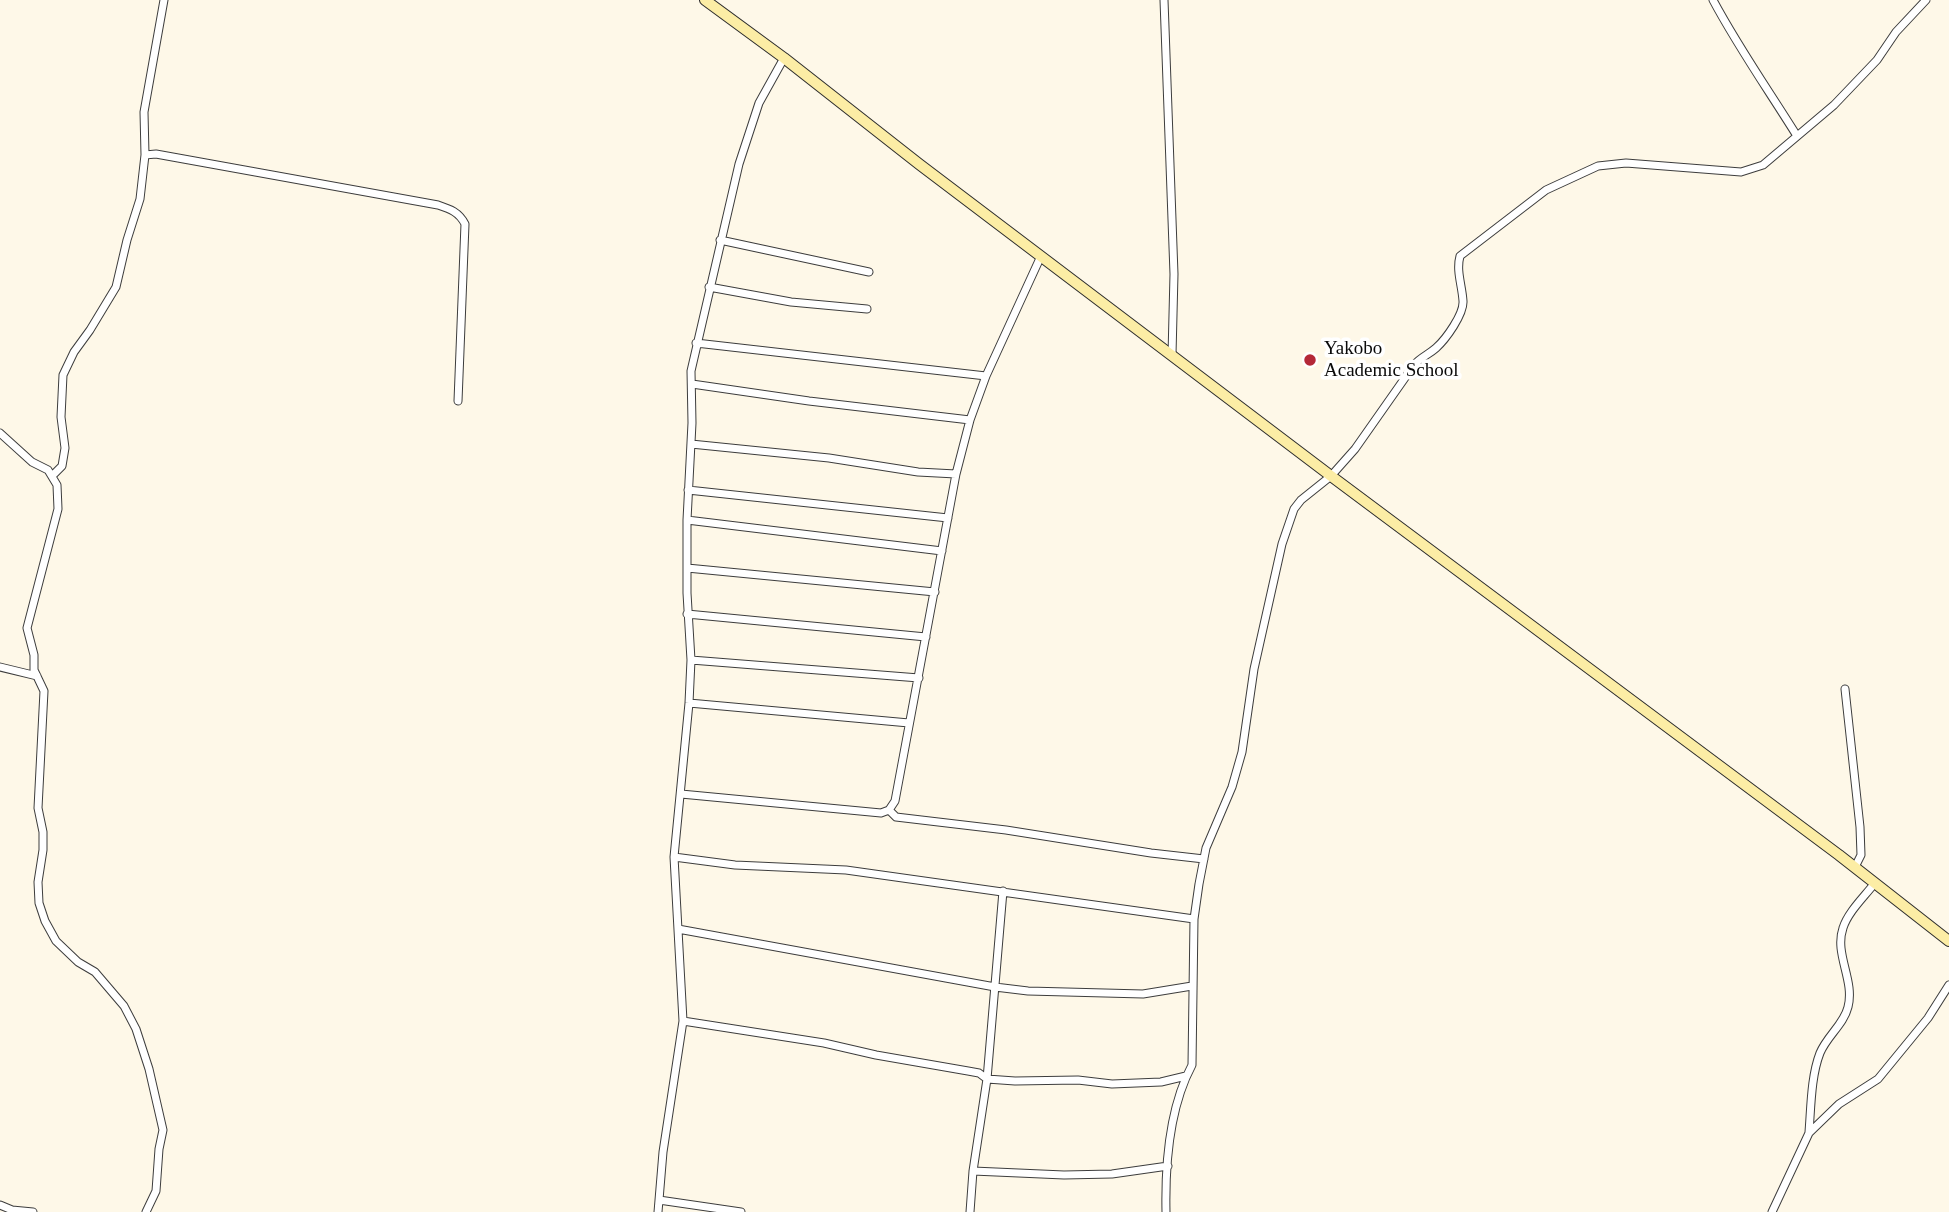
<!DOCTYPE html>
<html>
<head>
<meta charset="utf-8">
<style>
  body { margin:0 }
  canvas { display:block; background:#fef8e8 }
</style>
</head>
<body>
<canvas width="1949" height="1212"></canvas>
<script>
const ctx = document.querySelector('canvas').getContext('2d');
ctx.lineJoin = 'round';
function trace(path, color, width, dash) { ctx.strokeStyle = color; ctx.lineWidth = width; ctx.lineCap = dash ? 'butt' : 'round'; ctx.setLineDash(dash || []); ctx.stroke(path); }
function drawText(font, color, halo, rows, align = 'center') {
  ctx.font = font + ' "Times New Roman",serif'; ctx.lineWidth = 7; ctx.setLineDash([]); ctx.textBaseline = 'middle'; ctx.strokeStyle = halo; ctx.fillStyle = color; for (const [text, x, y, turn = 0] of rows) {
    ctx.save(); ctx.translate(x, y); ctx.rotate((+turn || 0) * Math.PI / 180); ctx.textAlign = isNaN(turn) ? turn : align; if (halo) ctx.strokeText(text, 0, 0); ctx.fillText(text, 0, 0); ctx.restore();
  }
}
const street = new Path2D(`
  M1164 0 1174 274 1172 355
  M1713 0C1738 47 1769 91 1797 136
  M145 155 156 154 438 205C450 209 459 212 465 224L458 401
  M720 240 869 272
  M709 287 791 302 867 309
  M696 343 986 376
  M692 384 809 401 970 420
  M0 433 32 462 48 470 57 485 58 509 27 628 34 655V670L44 691 38 808 43 832V850L38 882 39 903 45 921 56 941 78 962 95 972 124 1006 136 1029 149 1069 163 1130 159 1149 156 1191 146 1212
  M691 444 829 458 918 472 956 474
  M52 476 62 466 65 448 61 417 63 375 74 352 90 330 116 287 127 240 140 199 145 155 144 112 164 0
  M688 490 948 518
  M687 520 942 551
  M687 568 935 592
  M687 614 926 637
  M691 660 919 678
  M0 667 37 676
  M1845 689 1860 827 1861 855 1855 867
  M689 703 909 723
  M681 794 881 813 889 810 895 801 956 474 970 420 986 376 1041 256
  M889 810 896 817 1006 830 1151 853 1204 859
  M674 857 735 865 846 870 1194 919
  M678 929 995 987 1028 991 1143 994 1192 986
  M683 1021 824 1043 876 1055 968 1071 979 1073 987 1079 1015 1081 1078 1080 1112 1084 1161 1082 1186 1076
  M1809 1132C1811 1107 1811 1076 1820 1053 1827 1036 1844 1024 1848 1007 1855 980 1834 954 1843 928 1848 912 1864 897 1874 884
  M973 1171 1064 1175 1112 1174 1168 1166
  M659 1200 741 1212
  M0 1205 12 1210 33 1212
  M658 1212 663 1152 683 1021 674 857 689 703 691 660 687 593V520L692 423 691 371 739 164 759 103 784 58
  M970 1212 973 1171 987 1079 1003 891
  M1166 1212C1165 1164 1169 1108 1192 1065L1194 919 1199 884 1206 848 1232 787 1242 752 1254 669 1282 544 1294 509 1301 500 1331 476 1355 449 1414 365C1421 357 1428 355 1436 348 1446 339 1464 314 1463 301 1462 285 1456 271 1460 256L1546 190 1598 166 1626 163 1741 172 1763 165 1834 105 1877 60 1896 32 1926 0
  M1772 1212 1809 1133 1839 1104 1878 1079 1928 1018 1949 985`);
const secondary = new Path2D(`
  M705 0 784 58 919 164 1331 476 1839 855 1949 941`);
const markers = [
  [1310,360,7,"#b42838"]
];
const poiNames = [
  ["Yakobo",1324,349],
  ["Academic School",1324,371]
];
trace(street, '#3d3d3d', 9);
trace(secondary, '#2c2c2c', 12);
trace(street, '#fff', 7);
trace(secondary, '#fceda5', 10);
for (const [x, y, r, color] of markers) { const dot = new Path2D(); dot.arc(x, y, r, 0, 2 * Math.PI); ctx.fillStyle = color; ctx.fill(dot); trace(dot, '#fff', 2.5); }
drawText('19px', '#0a0a0a', '#fff', poiNames, 'left');
</script>
</body>
</html>
